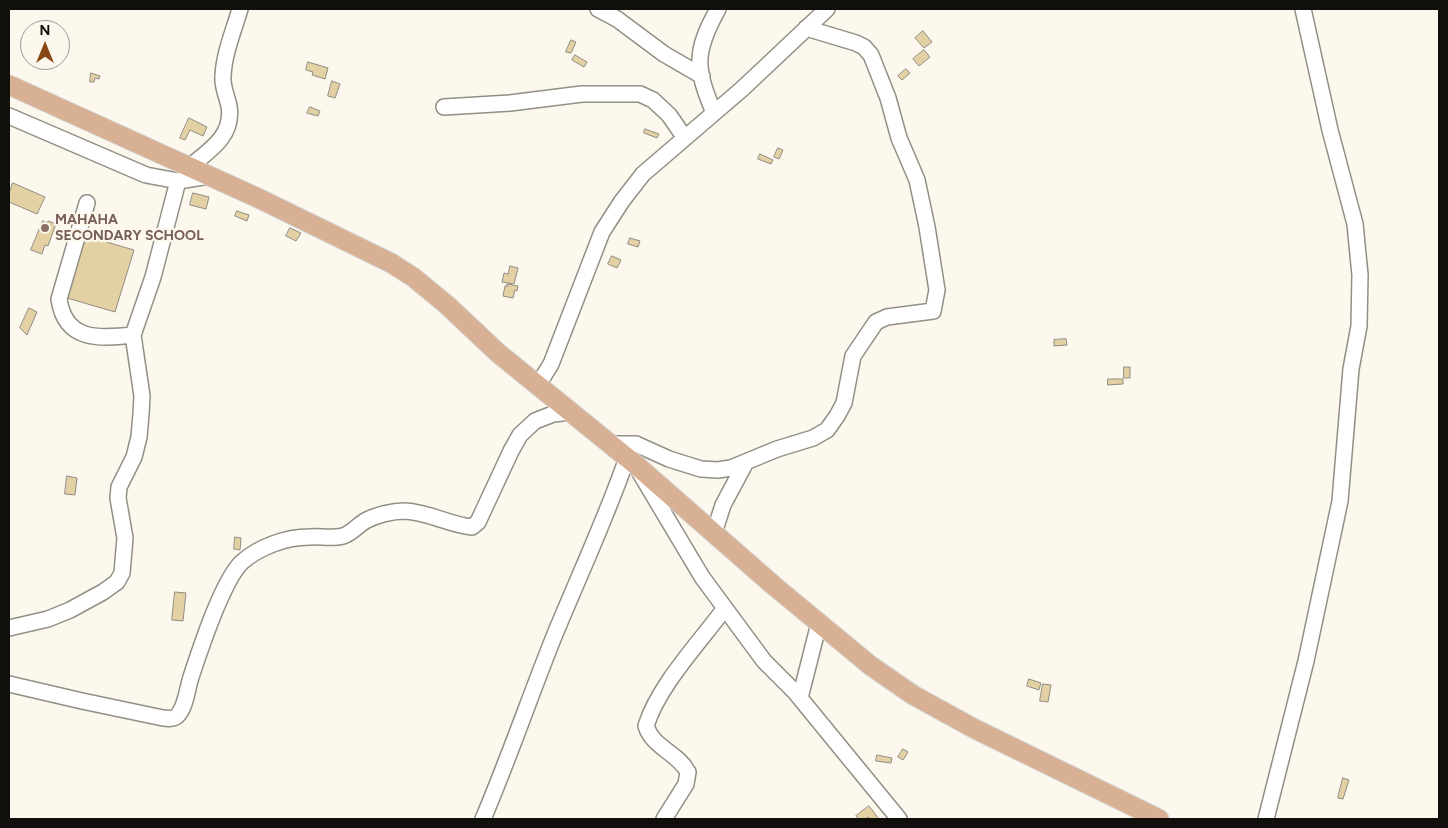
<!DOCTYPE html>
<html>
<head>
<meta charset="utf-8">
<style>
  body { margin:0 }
  #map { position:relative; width:1448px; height:828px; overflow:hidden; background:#fcf8ee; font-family:Figtree,sans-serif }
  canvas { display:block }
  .frame { position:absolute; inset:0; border:10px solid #100f0c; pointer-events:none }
  .north { position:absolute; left:20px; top:20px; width:50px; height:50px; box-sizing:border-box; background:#fcf8ee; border:1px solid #9e9b94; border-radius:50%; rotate:0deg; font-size:14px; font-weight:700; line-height:20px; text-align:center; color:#100f0c }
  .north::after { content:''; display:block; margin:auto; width:18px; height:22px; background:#884614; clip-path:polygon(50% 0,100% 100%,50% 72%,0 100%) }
</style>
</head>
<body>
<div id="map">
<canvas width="1448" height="828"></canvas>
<div class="frame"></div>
<div class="north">N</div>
</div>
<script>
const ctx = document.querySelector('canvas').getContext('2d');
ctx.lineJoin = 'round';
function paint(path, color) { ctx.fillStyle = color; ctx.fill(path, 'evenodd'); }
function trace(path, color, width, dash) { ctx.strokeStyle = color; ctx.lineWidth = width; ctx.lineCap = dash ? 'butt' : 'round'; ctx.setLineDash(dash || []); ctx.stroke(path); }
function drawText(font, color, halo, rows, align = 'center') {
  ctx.font = font + ' Figtree,sans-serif'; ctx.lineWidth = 4.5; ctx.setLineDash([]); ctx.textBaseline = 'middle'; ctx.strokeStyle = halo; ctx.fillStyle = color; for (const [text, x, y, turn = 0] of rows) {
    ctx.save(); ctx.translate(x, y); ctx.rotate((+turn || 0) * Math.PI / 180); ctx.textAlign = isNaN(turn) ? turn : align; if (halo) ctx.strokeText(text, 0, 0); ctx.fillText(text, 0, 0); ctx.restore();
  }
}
const building = new Path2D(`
  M923 31 932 42 924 48 915 38Z
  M571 40 576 42 571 53 566 52Z
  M924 50 930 57 919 66 913 59Z
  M575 55 587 62 584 67 572 60Z
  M308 62 328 68 325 79 312 75 313 72 306 70Z
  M906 69 910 73 902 80 898 76Z
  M91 73 100 76 99 79 95 78 94 82H90Z
  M332 81 340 84 335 98 328 96Z
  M310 107 320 111 318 116 307 113Z
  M189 118 207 127 203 136 190 130 185 140 180 138Z
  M645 129 659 134 657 138 644 133Z
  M778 148 783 150 779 159 774 157Z
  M760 154 773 160 771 164 758 159Z
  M13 183 45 197 37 214 9 202V193Z
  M193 193 209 197 206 209 190 205Z
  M237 211 249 215 247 221 235 216Z
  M43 221 47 223 48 221 56 224 48 246 45 245 42 254 31 250Z
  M290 228 301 233 296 241 286 236Z
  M86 236 134 250 115 312 67 298Z
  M630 238 640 241 638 247 628 244Z
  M612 256 621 260 617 268 608 264Z
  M510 266 518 268 514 284 502 282 504 273 508 274Z
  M507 284 518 286 517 291 515 290 513 298 503 296 505 286H507Z
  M29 308 37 312 27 335 20 328Z
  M1066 339 1067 345 1054 346V340Z
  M1124 367H1130V378H1124Z
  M1108 379H1123V384L1108 385Z
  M67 476 77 478 75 495 65 494Z
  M235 537 241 538 240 550 234 549Z
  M175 592 186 593 183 621 172 620Z
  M1029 679 1041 683 1039 690 1027 686Z
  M1043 684 1051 685 1048 702 1040 701Z
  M903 749 908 752 903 760 898 757Z
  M877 755 892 758 891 763 876 761Z
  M1343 778 1349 780 1343 799 1338 798Z
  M869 806 879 819H870L868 817 865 819H859L856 816Z`);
const minor = new Path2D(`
  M598 9 617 19 664 54 702 76
  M444 107 510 103 582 94H640L653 100 669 115 685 138
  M714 113C695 68 694 52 718 9
  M9 116 146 175 178 181 209 176
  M189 167C209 151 234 136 229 106 227 96 222 87 223 76 224 53 234 30 240 9
  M87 203 59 299C65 341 98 339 133 335
  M538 385 551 364 602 232 622 201 643 174 742 89 827 9
  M610 444H636L669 459 701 469 718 470 731 468 777 449 813 438 827 430 837 416 844 403 853 356 876 322 887 317 933 311 937 290 927 227 917 180 899 138 888 98 871 55 864 47 856 43 806 28
  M640 473 702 577 764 661 795 692 899 819
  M714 533 723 505 746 462
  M9 628 48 619 70 610 103 592 117 582 122 573 125 538 118 498 119 487 134 457 139 437 141 414 142 396 133 335 153 277 178 181
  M9 684 82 701 163 718C168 718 173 720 177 716 186 707 187 689 191 677 200 650 222 581 242 562 259 547 286 537 309 537 321 536 331 539 343 536 352 533 357 526 365 521 376 515 392 511 405 511 429 512 449 525 472 527L478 522 511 451 520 435 535 421 553 414 571 412
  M800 698 819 623
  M483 819C509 758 530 696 555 634 579 576 606 518 627 458
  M664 819 686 784 688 772C677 752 653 748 646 726 658 686 700 642 725 608
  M1266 819 1306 661 1340 501 1351 369 1359 326 1360 275 1355 224 1330 130 1303 9`);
const major = new Path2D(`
  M9 85 258 198 391 263 413 277 447 305 498 353 636 465 773 585 871 666 913 695 975 729 1159 819`);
const markers = [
  [45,228,5,"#8d6e63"]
];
const educationNames = [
  ["MAHAHA",55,220],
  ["SECONDARY SCHOOL",55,236]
];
paint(building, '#e3d1a4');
trace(building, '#908c83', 1);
trace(minor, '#928f85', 18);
trace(major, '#d4d4d3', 21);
trace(minor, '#fff', 15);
trace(major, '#d8b094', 19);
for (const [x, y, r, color] of markers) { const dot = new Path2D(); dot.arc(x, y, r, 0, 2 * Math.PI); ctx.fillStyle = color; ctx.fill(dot); trace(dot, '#fcf8ee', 2); }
drawText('bold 14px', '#785e54', '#fcf8ee', educationNames, 'left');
</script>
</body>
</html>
